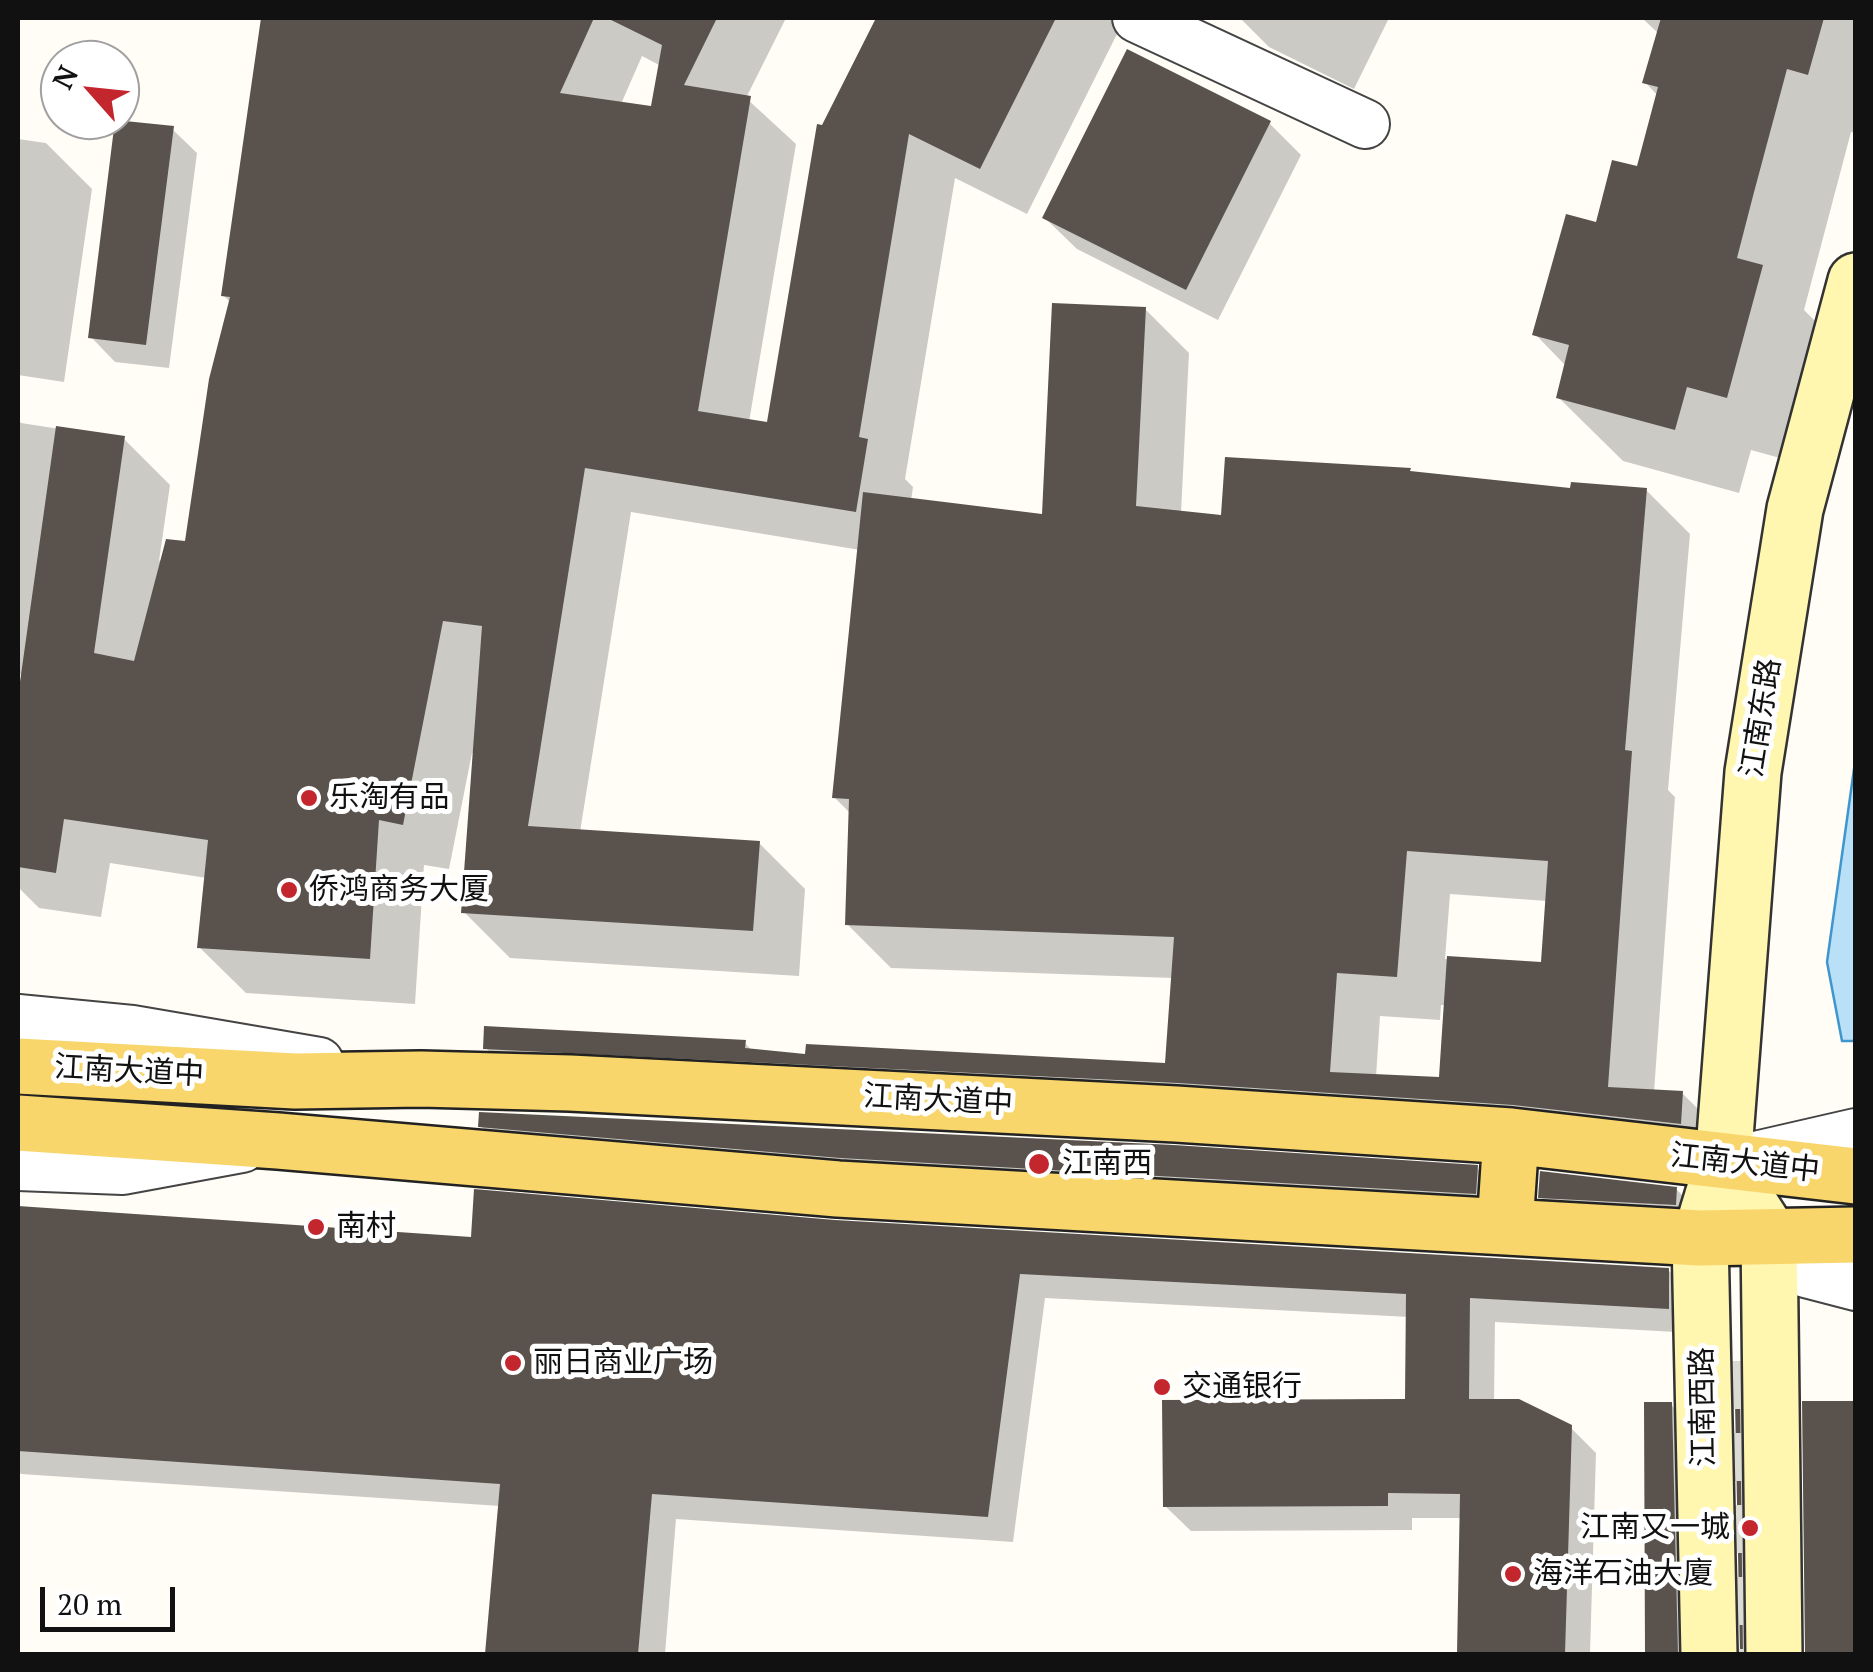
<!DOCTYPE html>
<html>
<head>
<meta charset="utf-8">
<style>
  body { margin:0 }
  #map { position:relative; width:1873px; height:1672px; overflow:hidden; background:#fffdf5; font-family:"PT Serif",serif }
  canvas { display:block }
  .frame { position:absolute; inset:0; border:20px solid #111; pointer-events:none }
  .north { position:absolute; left:40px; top:40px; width:100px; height:100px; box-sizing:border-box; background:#fff; border:2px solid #a0a0a0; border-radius:50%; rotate:297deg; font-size:28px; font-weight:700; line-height:40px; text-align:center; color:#111 }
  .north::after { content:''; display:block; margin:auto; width:35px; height:45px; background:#c4262e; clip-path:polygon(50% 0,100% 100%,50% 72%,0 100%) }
  .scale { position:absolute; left:40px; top:1587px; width:135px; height:45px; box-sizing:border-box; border:5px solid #111; border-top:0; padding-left:12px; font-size:30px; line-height:35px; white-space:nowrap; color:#111; -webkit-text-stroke:8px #fff; paint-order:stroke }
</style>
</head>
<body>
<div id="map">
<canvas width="1873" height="1672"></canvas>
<div class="frame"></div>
<div class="north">N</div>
<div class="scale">20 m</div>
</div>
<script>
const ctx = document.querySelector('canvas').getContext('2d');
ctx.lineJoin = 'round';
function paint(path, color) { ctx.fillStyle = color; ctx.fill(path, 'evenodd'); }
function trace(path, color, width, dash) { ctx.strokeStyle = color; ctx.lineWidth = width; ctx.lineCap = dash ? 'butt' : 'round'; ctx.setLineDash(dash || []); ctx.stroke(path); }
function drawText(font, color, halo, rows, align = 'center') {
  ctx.font = font + ' "PT Serif","Noto Sans SC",serif'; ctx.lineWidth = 10; ctx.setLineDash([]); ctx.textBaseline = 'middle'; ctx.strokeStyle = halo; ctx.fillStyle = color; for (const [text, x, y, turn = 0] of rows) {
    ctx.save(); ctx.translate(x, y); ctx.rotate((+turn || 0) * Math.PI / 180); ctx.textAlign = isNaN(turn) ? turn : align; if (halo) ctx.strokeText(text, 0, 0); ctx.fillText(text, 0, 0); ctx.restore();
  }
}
const water = new Path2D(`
  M1855 762 1856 1041H1842L1827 962Z`);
const shadow = new Path2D(`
  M264 18H786L746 98 796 144 749 422 769 425 824 128 879 18H1125L1027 214 955 178 905 479 913 487 911 501 1044 517 1145 309 1189 353 1181 513 1223 517 1413 474 1573 491 1646 490 1690 534 1668 790 1675 797 1654 1092 1682 1093 1726 1137 529 1092 486 1048 745 1043 753 1052 808 1056 1167 1065 1173 978 891 968 847 924 851 814 834 797 860 550 631 512 580 832 759 843 805 889 799 976 510 958 464 912 475 754 472 753 449 869 424 865 415 1004 246 993 199 947 207 878 110 863 101 917 39 908 18 887V703L22 675 18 674V420L21 423 124 439 170 485 159 561 187 544 231 303 223 295ZM642 56 661 66 653 109 621 104ZM1450 894 1547 901 1543 965 1445 959ZM1441 1005H1446L1442 1080 1376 1077 1380 1016 1440 1020Z
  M1240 18H1389L1354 89 1269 47Z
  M1642 18H1856V133L1851 132 1804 310 1826 332 1791 461 1751 450 1739 493 1623 461 1558 397 1566 366 1535 334 1598 226 1639 170 1658 96 1645 82 1659 34Z
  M1269 123 1301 155 1218 320 1077 249 1045 218Z
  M172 129 197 153 169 368 115 362 91 337Z
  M18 139 46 143 92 189 64 382 18 375Z
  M481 1126 1477 1168 1508 1199 512 1158Z
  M1676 1189 1708 1221 1572 1228 1541 1197Z
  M18 1208 474 1239 835 1223 1668 1270 1694 1296V1333L1495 1322 1494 1402 1570 1427 1596 1453 1590 1654H1460L1462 1518H1412V1530L1191 1531 1165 1506 1407 1402 1409 1317 1045 1298 1013 1542 676 1519 665 1654H488L500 1506 21 1474 18 1470Z
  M1737 1404 1766 1431 1768 1654H1743Z
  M1647 1405H1671L1698 1431 1703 1654H1648Z`);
const building = new Path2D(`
  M261 18H594L560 93 651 106 662 45 607 18H717L684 85 751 96 698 411 767 422 817 124 822 125 876 18H1056L980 169 909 134 859 437 868 439 856 512 585 468 528 826 760 841 753 931 461 913 482 626 443 621 403 825 379 820 370 959 197 948 208 840 64 819 56 873 18 867V696L56 426 125 436 94 653 134 661 166 539 185 541 209 379 230 297 221 296Z
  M1661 18H1824L1808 75 1787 69 1753 196 1737 258 1763 265 1727 398 1687 387 1675 430 1556 398 1569 345 1532 335 1566 214 1596 222 1612 160 1637 166 1658 87 1642 83Z
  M1127 49 1271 121 1186 290 1042 218Z
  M115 120 174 126 146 345 88 338Z
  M1052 303 1146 307 1136 506 1221 515 1225 457 1411 468 1410 471 1570 488 1571 482 1647 488 1625 750 1632 751 1608 1087 1683 1091 1681 1124 1513 1105 1178 1083 483 1049 484 1026 746 1040 745 1048 805 1054 806 1044 1165 1063 1174 937 845 925 849 799 832 798 863 492 1042 514ZM1407 851 1548 861 1541 962 1447 956 1439 1077 1330 1072 1337 973 1397 977Z
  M479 1112 1174 1145 1478 1165 1476 1194 840 1158 478 1127Z
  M1540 1171 1677 1187 1676 1205 1538 1198Z
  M474 1189 835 1220 1669 1268V1309L1470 1298 1469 1399H1519L1572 1425 1565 1654H1457L1460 1494 1388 1493V1506L1163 1507 1162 1400 1405 1399 1406 1294 1020 1274 988 1517 652 1494 638 1654H485L500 1484 18 1451V1206L471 1237Z
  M1802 1401H1856V1654H1805Z
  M1644 1402H1672L1678 1654H1645Z
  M1735 1402H1740L1743 1654H1740Z`);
const streetTunnel = new Path2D(`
  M1737 1361 1739 1654`);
const street = new Path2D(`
  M1137 18 1365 124
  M18 1019 132 1030 319 1062
  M1747 1158 1856 1133
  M18 1166 123 1170 242 1148
  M1769 1234 1806 1273 1856 1286`);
const secondary = new Path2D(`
  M1723 1163 1769 1234 1774 1654
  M1709 1654 1700 1238 1723 1163 1753 772 1795 509 1856 281`);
const primary = new Path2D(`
  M18 1066 295 1081 421 1079 570 1083 1176 1114 1511 1136 1856 1176
  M18 1123 278 1141 838 1189 1700 1238 1856 1235
  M1505 1226 1511 1136`);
const markers = [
  [309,798,10,"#c4262e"],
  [289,890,10,"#c4262e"],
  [1039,1164,12,"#c4262e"],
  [316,1227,10,"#c4262e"],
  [513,1363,10,"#c4262e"],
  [1162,1387,10,"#c4262e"],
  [1750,1528,10,"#c4262e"],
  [1513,1574,10,"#c4262e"]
];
const streetNames = [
  ["江南东路",1762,718,-81],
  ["江南大道中",129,1072,3],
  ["江南大道中",938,1101,3],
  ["江南大道中",1745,1164,6],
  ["江南西路",1704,1407,-91]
];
const poiNames = [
  ["乐淘有品",329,798],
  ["侨鸿商务大厦",309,890],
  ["江南西",1062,1164],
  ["南村",336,1227],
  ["丽日商业广场",533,1363],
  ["交通银行",1182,1387],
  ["江南又一城",1730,1528,"right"],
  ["海洋石油大廈",1533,1574]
];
paint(water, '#b9e0f7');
trace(water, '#3f96cf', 2.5);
paint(shadow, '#0003');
paint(building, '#5a524d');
trace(streetTunnel, '#dbdad3', 48, [48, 24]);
trace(street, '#444', 52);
trace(secondary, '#333', 60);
trace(primary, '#222', 60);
trace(street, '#fff', 48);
trace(secondary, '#fff6b0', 55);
trace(primary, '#f9d66b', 55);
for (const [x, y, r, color] of markers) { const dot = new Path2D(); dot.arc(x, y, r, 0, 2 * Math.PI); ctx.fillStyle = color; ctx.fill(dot); trace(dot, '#fff', 4); }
drawText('30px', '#111', '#fff', streetNames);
drawText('30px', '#111', '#fff', poiNames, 'left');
</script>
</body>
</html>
